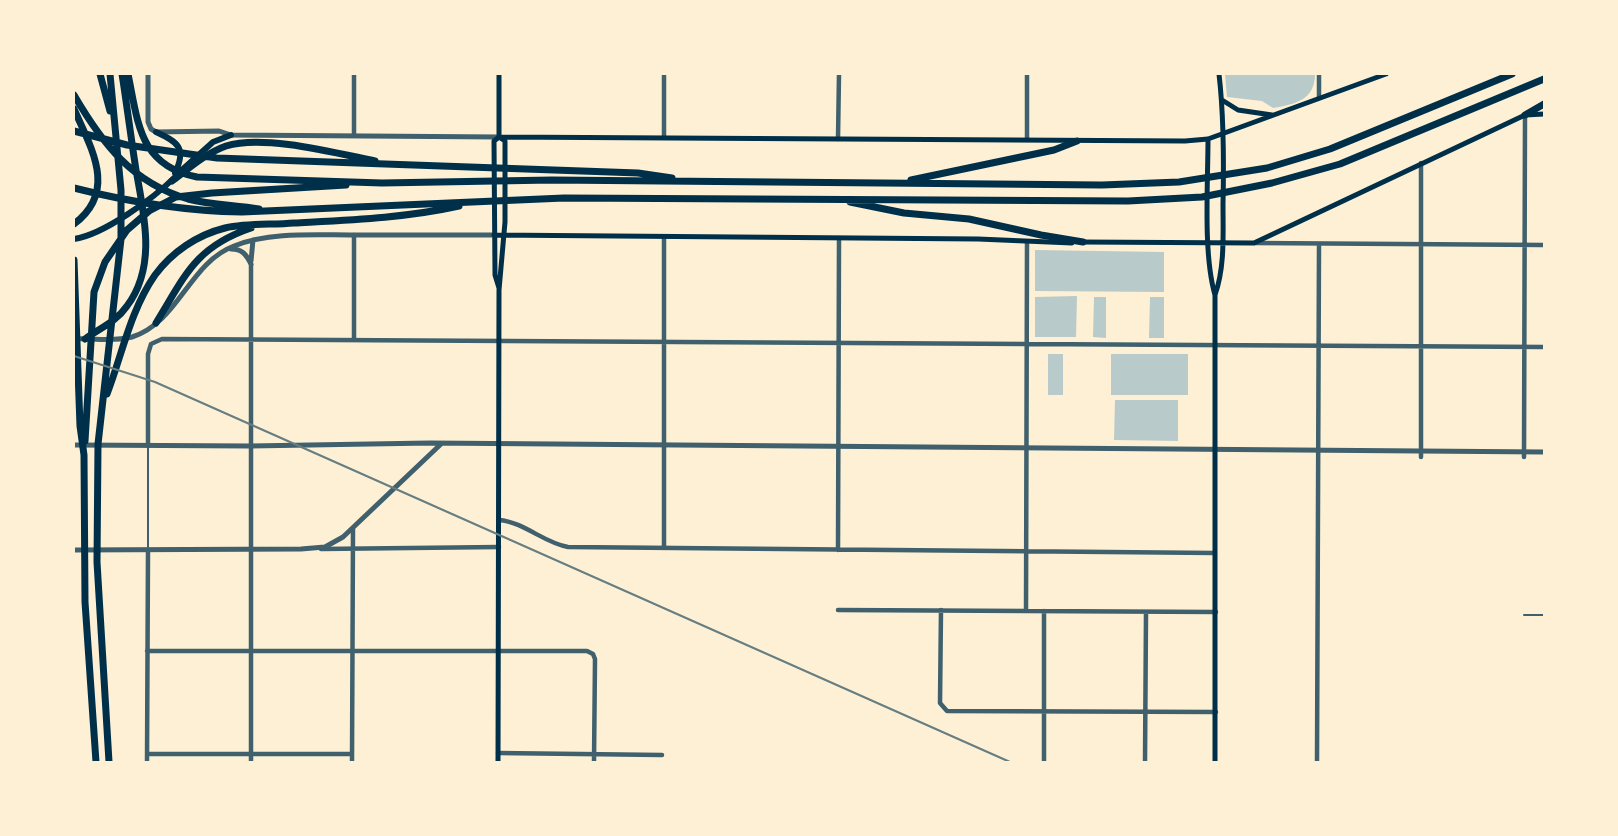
<!DOCTYPE html>
<html>
<head>
<meta charset="utf-8">
<style>
  body { margin:0 }
  #map { position:relative; width:1618px; height:836px; overflow:hidden; background:#fdf0d5; font-family:"Roboto Condensed",sans-serif }
  canvas { display:block }
  .frame { position:absolute; inset:0; border:75px solid #fdf0d5; pointer-events:none }
</style>
</head>
<body>
<div id="map">
<canvas width="1618" height="836"></canvas>
<div class="frame"></div>
</div>
<script>
const ctx = document.querySelector('canvas').getContext('2d');
ctx.lineJoin = 'round';
function paint(path, color) { ctx.fillStyle = color; ctx.fill(path, 'evenodd'); }
function trace(path, color, width, dash) { ctx.strokeStyle = color; ctx.lineWidth = width; ctx.lineCap = dash ? 'butt' : 'round'; ctx.setLineDash(dash || []); ctx.stroke(path); }
const green = new Path2D(`
  M1225 74H1315C1315 99 1297 104 1273 108L1262 101 1227 97Z
  M1035 250 1164 252V292L1035 291Z
  M1077 296 1076 337H1035V297Z
  M1094 297H1106V338L1093 337Z
  M1150 297H1164V338H1149Z
  M1048 354H1063V395H1048Z
  M1111 354H1188V395H1111Z
  M1115 400H1178V441L1114 440Z`);
const service = new Path2D(`
  M148 547V447
  M1524 615H1544`);
const minor = new Path2D(`
  M664 74V137
  M1027 74V140
  M1319 74V98
  M354 135V74
  M838 139 839 74
  M1421 163V457
  M664 237V548
  M1255 243 1544 245
  M354 340V235
  M148 446V354L151 344 162 339 1544 347
  M1524 457 1525 115
  M499 520C524 522 544 543 568 547L1215 553
  M321 549 499 547
  M838 550 839 238
  M838 610 1216 612
  M941 610 940 703 947 711 1216 712
  M1026 611 1027 242
  M147 651H587L593 654 595 659 594 762
  M498 753 662 755
  M147 754H352
  M147 762 148 550
  M251 762V264
  M352 762 353 529
  M1044 762V611
  M1145 762 1146 612
  M1317 762 1319 244`);
const tertiary = new Path2D(`
  M148 74V122L151 129 156 132 219 131 231 135 499 137
  M231 249C242 249 246 254 251 264
  M251 261 253 240
  M74 339C94 338 113 342 132 337 179 322 189 263 234 246 269 232 313 235 350 235 398 235 446 235 494 235
  M74 445 250 446 430 443 1544 452
  M74 550 301 549 325 547 343 537 441 444`);
const secondary = new Path2D(`
  M1222 100 1238 110 1272 115
  M499 137 1185 141 1208 139 1386 74
  M499 137 494 141 495 275 499 288
  M499 137V74
  M1208 139C1208 184 1203 254 1215 295V762
  M494 235 978 239 1072 243
  M1081 242 1254 243 1525 115 1544 114
  M1215 295C1225 267 1223 234 1223 204 1224 160 1224 117 1219 74
  M498 762 499 290 505 222V141L499 137`);
const primary = new Path2D(`
  M156 132C178 142 187 148 175 173
  M183 169 213 142 231 135
  M74 239C103 235 154 198 175 177`);
const motorway = new Path2D(`
  M100 74 110 111
  M128 74C138 122 139 166 197 177L382 183 552 180 1102 185 1179 182 1267 168 1330 149 1512 74
  M74 95C102 143 132 183 188 199 211 205 235 205 259 209
  M74 109C91 148 118 191 74 224
  M1525 115 1544 104
  M74 131 127 145 217 158 638 173 672 178
  M911 180 1054 150 1077 141
  M172 181C188 169 206 153 226 146 263 134 336 153 375 161
  M74 188C129 202 184 211 242 212L564 198 1128 201 1202 197 1272 183 1340 164 1544 79
  M850 202 904 213 969 219 1041 235 1083 242
  M74 260 80 426 84 455 85 602 96 762
  M156 323C185 276 195 247 251 228
  M85 339C100 328 116 322 127 306 157 266 144 215 136 170 131 138 127 106 122 74
  M107 394C122 355 130 311 155 275 172 252 197 235 225 228 247 223 271 225 294 223 349 220 405 218 459 206
  M85 441 94 292 105 262 127 230 149 211 176 197 212 193 346 185
  M109 762 97 562 98 444 121 239V190L110 74`);
const rail = new Path2D(`
  M74 356 155 382 1010 762`);
paint(green, '#b9caca');
trace(service, '#3f606c', 2);
trace(minor, '#3f606c', 4.5);
trace(tertiary, '#3f606c', 5);
trace(secondary, '#003049', 5);
trace(primary, '#003049', 6);
trace(motorway, '#003049', 7);
trace(rail, '#657d81', 2);
</script>
</body>
</html>
